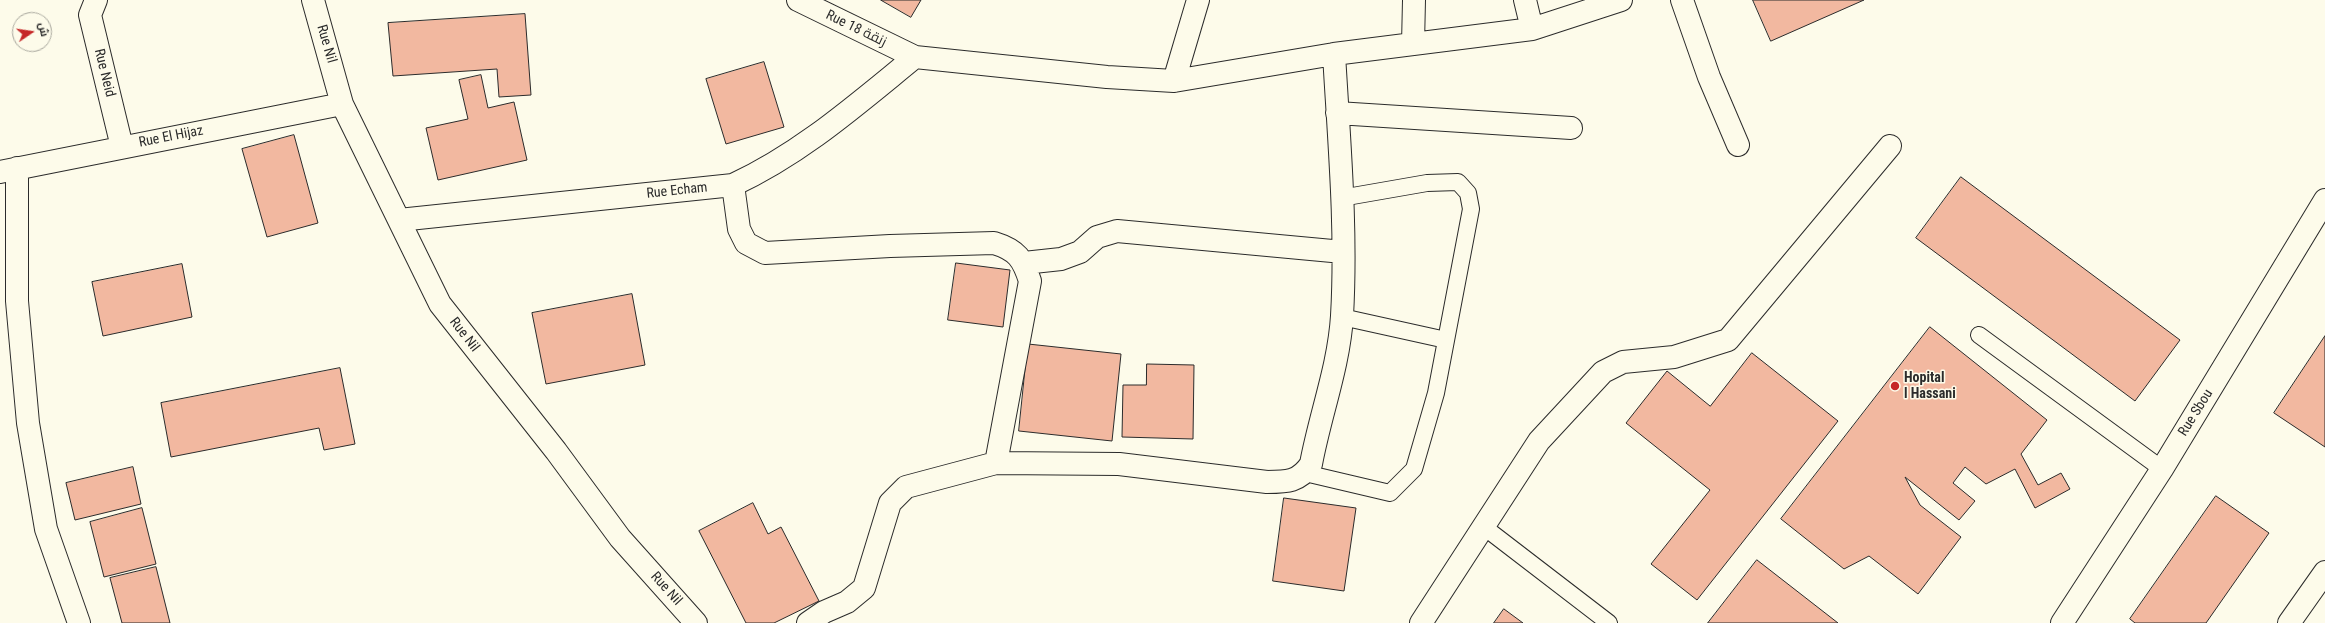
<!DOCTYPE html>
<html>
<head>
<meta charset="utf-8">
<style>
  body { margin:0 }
  #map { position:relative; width:2325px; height:623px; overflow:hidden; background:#fdfbea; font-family:"Roboto Condensed",Cairo,sans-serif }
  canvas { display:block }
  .north { position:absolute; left:12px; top:12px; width:40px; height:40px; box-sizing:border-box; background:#fdfbea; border:1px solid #a9a89e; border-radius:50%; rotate:77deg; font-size:11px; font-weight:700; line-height:16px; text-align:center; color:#2b2b2b }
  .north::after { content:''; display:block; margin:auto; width:14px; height:18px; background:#c62828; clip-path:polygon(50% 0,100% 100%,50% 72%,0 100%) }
</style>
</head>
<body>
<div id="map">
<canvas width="2325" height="623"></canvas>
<div class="north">ش</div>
</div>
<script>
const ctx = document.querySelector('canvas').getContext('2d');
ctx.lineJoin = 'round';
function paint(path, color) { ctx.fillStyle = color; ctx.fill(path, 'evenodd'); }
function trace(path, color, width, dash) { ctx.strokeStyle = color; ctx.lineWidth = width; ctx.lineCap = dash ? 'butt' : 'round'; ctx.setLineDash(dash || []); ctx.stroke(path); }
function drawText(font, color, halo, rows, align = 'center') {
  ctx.font = font + ' "Roboto Condensed",Cairo,sans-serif'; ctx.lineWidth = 3; ctx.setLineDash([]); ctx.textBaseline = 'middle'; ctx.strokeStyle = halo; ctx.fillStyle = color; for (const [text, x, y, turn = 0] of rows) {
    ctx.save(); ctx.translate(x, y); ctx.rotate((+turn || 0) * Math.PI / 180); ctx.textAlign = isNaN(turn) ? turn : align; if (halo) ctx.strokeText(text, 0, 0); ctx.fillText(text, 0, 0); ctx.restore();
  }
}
const building = new Path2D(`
  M881 0H921L911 17Z
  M1753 0H1864L1771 41Z
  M525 14 531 95 499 97 497 69 393 76 388 23Z
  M764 62 784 127 726 144 706 79Z
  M481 75 488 108 514 102 527 160 438 180 426 128 468 119 459 80Z
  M294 135 318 223 267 237 242 149Z
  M1961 177 2180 340 2135 401 1916 238Z
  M956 263 1010 270 1003 327 948 320Z
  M182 264 192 317 103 336 92 282Z
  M632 294 645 365 546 384 532 313Z
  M1930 327 2047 420 2021 454 2038 485 2061 473 2070 489 2035 508 2015 469 1986 484 1965 467 1953 483 1975 501 1959 520 1905 477 1920 505 1961 537 1918 594 1869 556 1844 569 1781 519Z
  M2325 336V447L2274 413Z
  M1028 344 1121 354 1112 441 1019 431Z
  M1752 353 1838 421 1697 600 1651 564 1710 490 1626 423 1667 371 1710 406Z
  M1147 364 1194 365 1193 439 1122 437 1123 385H1146Z
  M340 368 355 444 324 450 319 428 171 457 161 403Z
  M133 467 141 504 75 520 66 483Z
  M2216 496 2269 533 2206 623H2135L2130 619Z
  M1284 498 1356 508 1344 591 1273 581Z
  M753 503 768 534 781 527 819 601 774 623H746L699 531Z
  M142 508 156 564 104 577 90 522Z
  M1757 560 1838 623H1708Z
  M156 567 170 623H122L110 578Z
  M1504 609 1523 623H1494Z`);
const service = new Path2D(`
  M1342 317 1446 340
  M1979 335 2162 469
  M1305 473 1390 493 1414 469 1436 393 1471 209 1468 193 1458 182 1427 183 1341 198
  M1484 527 1609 623`);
const minor = new Path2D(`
  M96 0 90 15 122 147
  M313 0 342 104 440 304 556 451 620 538 696 623
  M798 0 915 57 1107 77 1174 81 1334 54 1532 29 1621 0
  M1525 0 1532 29
  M1682 0 1709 77 1738 145
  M1413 44 1414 0
  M1174 81 1198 0
  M1337 113 1571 128
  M17 168V301L28 423 46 529 79 623
  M0 172 342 104
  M733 185 739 229 746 243 765 253 890 246 994 243C1017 250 1023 259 1030 281L996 463
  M399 220 733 185C802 153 857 104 915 57
  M1024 263 1061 259 1080 252 1097 237 1117 231 1343 252
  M808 623 824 612 847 602 864 588 890 503 906 487 996 463 1119 464 1267 482C1287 482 1299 482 1311 464 1320 415 1339 366 1342 316 1347 229 1339 141 1334 54
  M1421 623 1539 441 1603 372 1623 362 1674 357 1728 340 1890 146
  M2062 623 2162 469 2325 200
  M2289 623 2325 572`);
const markers = [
  [1895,386,5,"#c62828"]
];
const streetNames = [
  ["Rue 18 زنقة",856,29,26],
  ["Rue Nil",326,44,74],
  ["Rue Neid",104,73,76],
  ["Rue El Hijaz",171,137,-11],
  ["Rue Echam",677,191,-6],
  ["Rue Nil",464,335,52],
  ["Rue Sbou",2196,413,-58],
  ["Rue Nil",666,589,48]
];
const poiNames = [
  ["Hopital",1904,378],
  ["l Hassani",1904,394]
];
paint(building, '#f2b8a0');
trace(building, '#2b2b2b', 1);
trace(service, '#2b2b2b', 18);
trace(minor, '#2b2b2b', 24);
trace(service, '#fdfbea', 16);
trace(minor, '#fdfbea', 22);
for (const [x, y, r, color] of markers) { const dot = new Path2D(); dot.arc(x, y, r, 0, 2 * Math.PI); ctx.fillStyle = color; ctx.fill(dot); trace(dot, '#fdfbea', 1.5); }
drawText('14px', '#2b2b2b', '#fdfbea', streetNames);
drawText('bold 14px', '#2b2b2b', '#fdfbea', poiNames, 'left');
</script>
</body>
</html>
